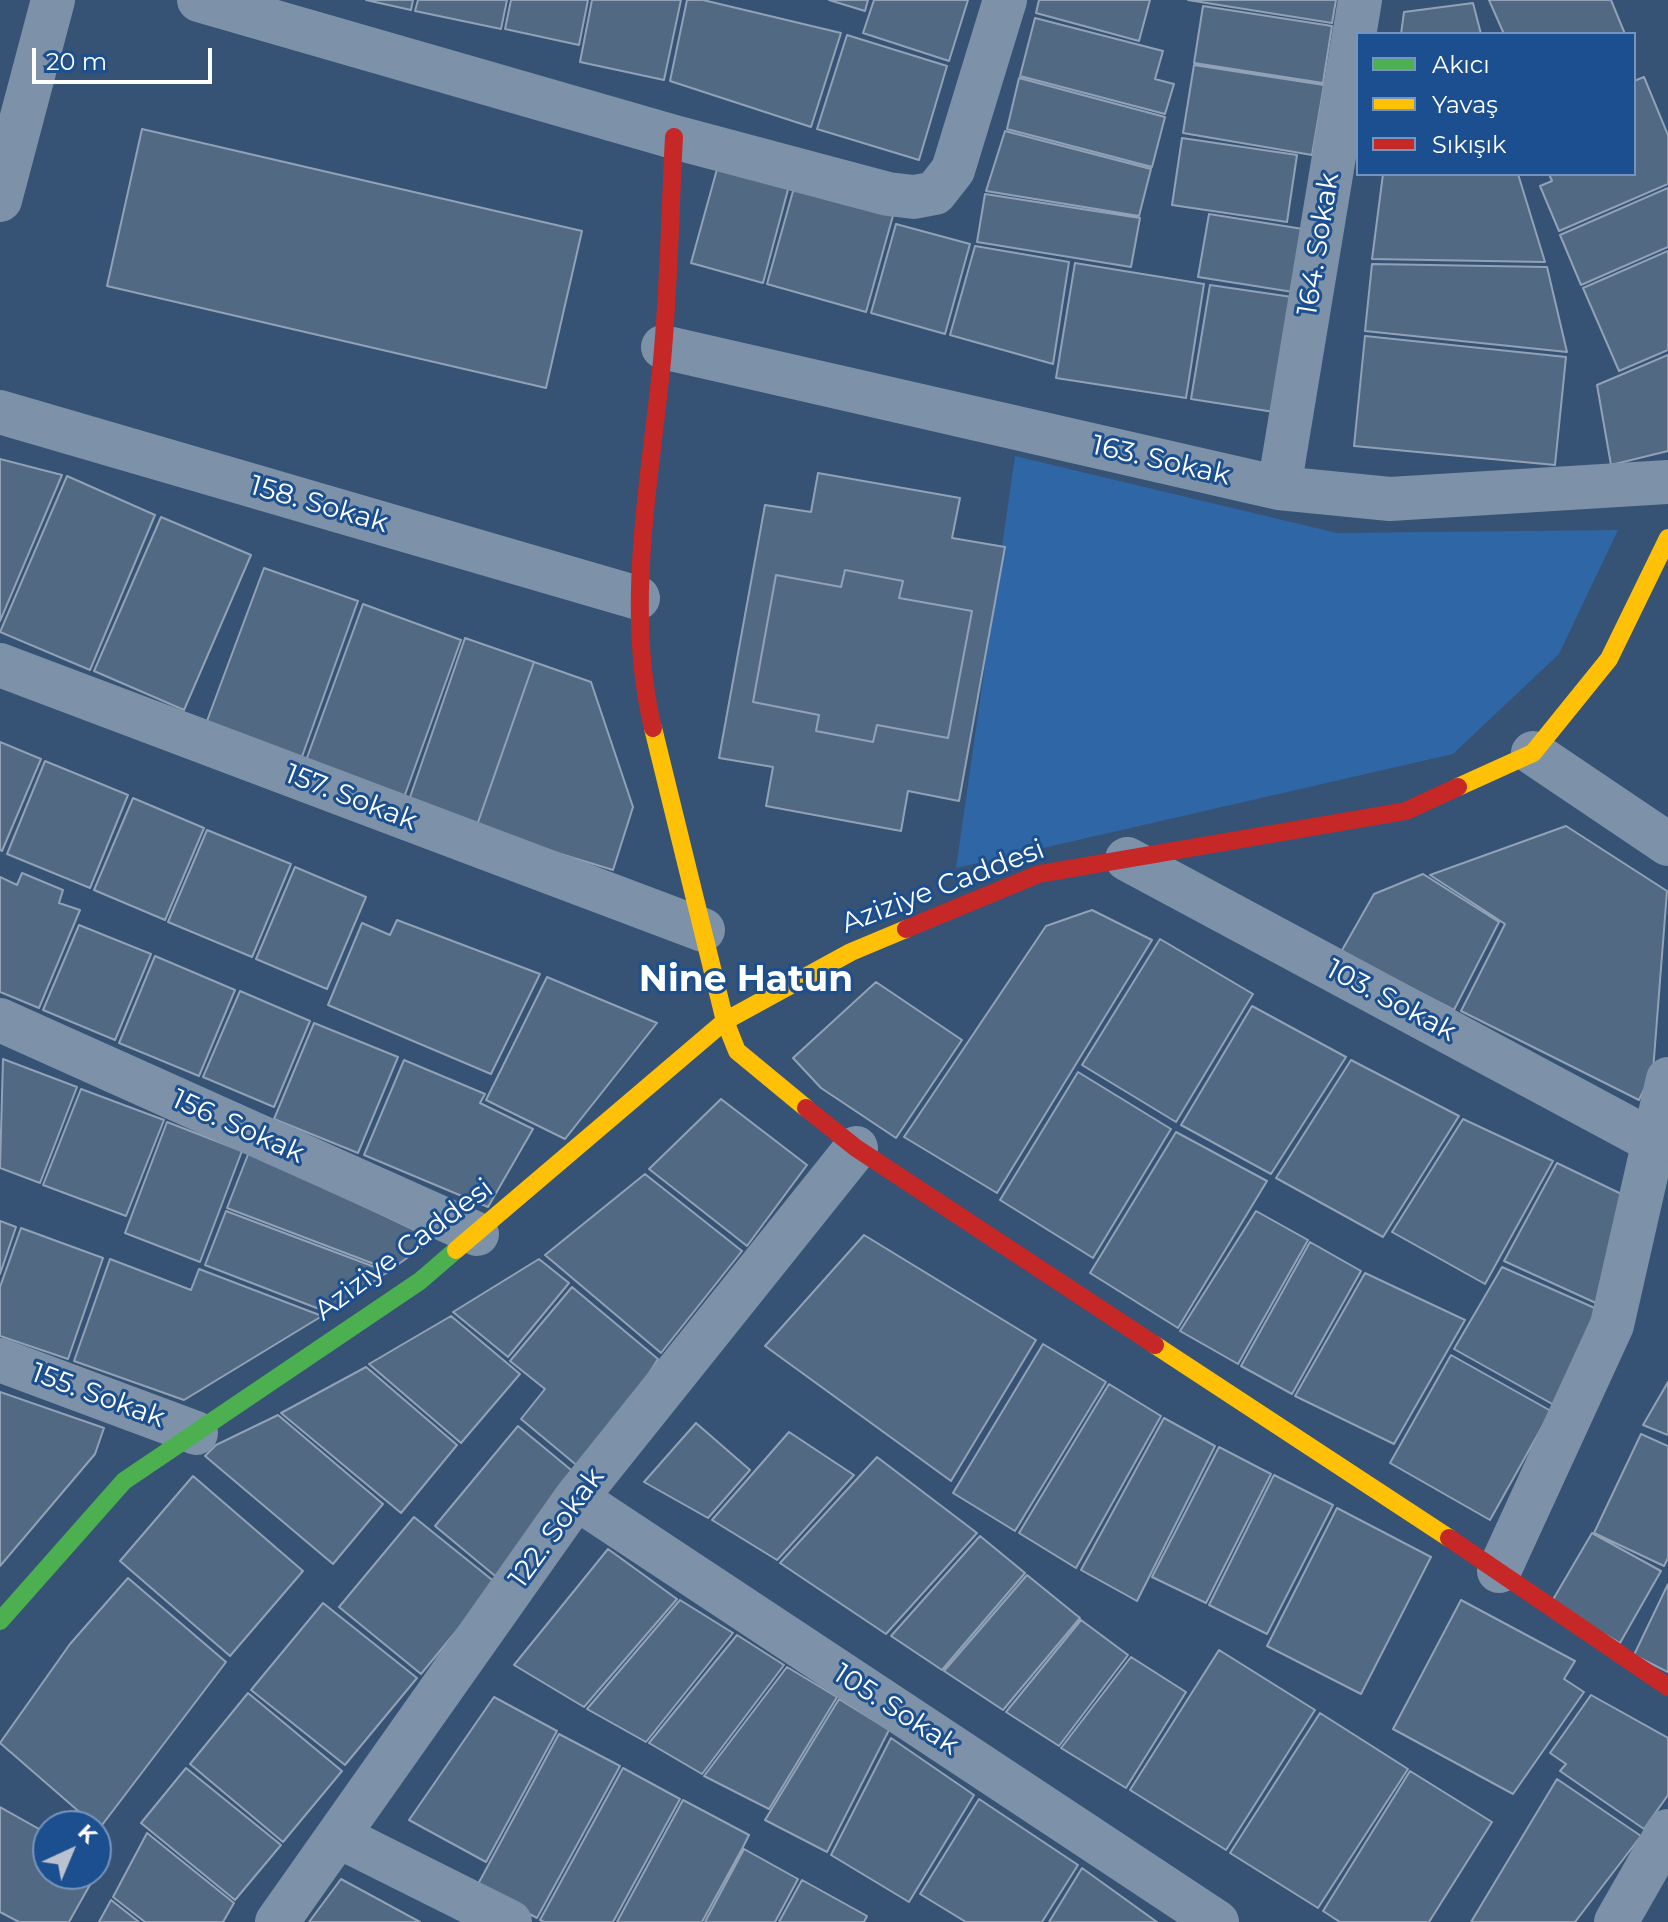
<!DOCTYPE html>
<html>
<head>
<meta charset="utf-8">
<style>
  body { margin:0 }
  #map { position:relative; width:1668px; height:1922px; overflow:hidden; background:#365274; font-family:Montserrat,sans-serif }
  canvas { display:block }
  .legend { position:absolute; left:1356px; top:32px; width:280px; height:144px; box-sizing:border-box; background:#1b4f8f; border:2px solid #7695bc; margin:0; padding:10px 14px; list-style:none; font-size:24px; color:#fff }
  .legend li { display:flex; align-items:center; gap:16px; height:40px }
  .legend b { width:40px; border:2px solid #7695bc }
  .north { position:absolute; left:32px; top:1810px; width:80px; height:80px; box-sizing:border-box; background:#1b4f8f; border:2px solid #7695bc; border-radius:50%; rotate:44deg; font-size:22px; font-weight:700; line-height:32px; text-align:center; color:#fff }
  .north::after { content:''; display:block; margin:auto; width:28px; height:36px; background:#b9c2ce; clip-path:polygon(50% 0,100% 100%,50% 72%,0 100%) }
  .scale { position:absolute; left:32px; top:48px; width:180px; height:36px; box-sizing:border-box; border:4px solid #fff; border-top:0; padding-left:10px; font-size:24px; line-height:28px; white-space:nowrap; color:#fff; -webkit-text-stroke:6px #1b4f8f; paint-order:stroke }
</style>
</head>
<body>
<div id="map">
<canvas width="1668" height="1922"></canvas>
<ul class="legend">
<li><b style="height:10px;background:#4caf50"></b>Akıcı</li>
<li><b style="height:10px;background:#ffc107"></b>Yavaş</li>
<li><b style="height:10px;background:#c62828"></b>Sıkışık</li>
</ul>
<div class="north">K</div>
<div class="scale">20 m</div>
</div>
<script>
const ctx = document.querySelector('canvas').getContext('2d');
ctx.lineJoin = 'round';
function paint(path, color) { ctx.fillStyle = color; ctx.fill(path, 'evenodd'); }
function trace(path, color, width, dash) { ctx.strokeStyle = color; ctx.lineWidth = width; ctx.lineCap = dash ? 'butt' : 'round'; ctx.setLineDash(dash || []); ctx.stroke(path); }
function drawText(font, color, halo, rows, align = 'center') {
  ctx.font = font + ' Montserrat,sans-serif'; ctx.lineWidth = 6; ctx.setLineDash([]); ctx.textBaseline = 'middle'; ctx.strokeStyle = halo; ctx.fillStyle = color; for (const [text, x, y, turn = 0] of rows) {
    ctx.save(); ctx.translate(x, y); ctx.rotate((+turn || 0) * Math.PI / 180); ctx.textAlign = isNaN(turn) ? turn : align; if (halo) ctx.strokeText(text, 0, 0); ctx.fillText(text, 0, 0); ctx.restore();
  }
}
const green = new Path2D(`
  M1015 456 1337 533 1618 530 1559 654 1453 754 956 868Z`);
const building = new Path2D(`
  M366 0H413L411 10Z
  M418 0H507L501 29 415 11Z
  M511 0H588L579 45 505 29Z
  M592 0H681L664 80 580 62Z
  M687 0H703L841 33 811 127 670 81Z
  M829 0H868L865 11Z
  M874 0H968L949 61 863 33Z
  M1039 0H1150L1139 41 1036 13Z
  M1188 0H1336L1332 23Z
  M1489 0H1611L1625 34H1504Z
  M1473 3 1481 34H1401L1404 12Z
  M1203 6 1332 26 1323 83 1194 63Z
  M1035 18 1163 51 1155 79 1174 84 1165 114 1020 76Z
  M847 35 947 66 919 160 817 129Z
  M1194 65 1324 85 1312 155 1183 133Z
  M1644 77 1668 135V184L1559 231 1540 186 1552 181 1549 174H1634V81Z
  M1019 78 1165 117 1152 167 1007 129Z
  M142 129 582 231 546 388 107 286Z
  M1005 131 1151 169 1139 216 986 191Z
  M1182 138 1297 155 1287 222 1172 205Z
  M719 162 790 182 763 283 691 263Z
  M1383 174H1518L1545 262 1372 259Z
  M795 184 894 212 866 312 767 284Z
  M1668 188V247L1581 285 1560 235Z
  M985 194 1140 218 1131 267 977 242Z
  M1209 214 1303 229 1293 292 1198 277Z
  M896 224 970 244 945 334 871 313Z
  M975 246 1069 262 1053 364 950 335Z
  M1668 251V350L1619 371 1583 288Z
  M1075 263 1204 284 1186 398 1056 378Z
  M1372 264 1547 267 1567 352 1365 331Z
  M1210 285 1292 297 1274 412 1191 399Z
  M1365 336 1566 357 1555 465 1354 446Z
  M1668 355V451L1611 465 1597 385Z
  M0 459 62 475 0 621Z
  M818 473 960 498 952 538 1005 547 959 801 908 791 901 831 766 806 773 767 719 758 765 505 811 512ZM845 570 903 581 899 598 972 611 948 738 877 725 873 742 816 731 819 715 753 702 776 575 841 587Z
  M67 476 155 515 90 670 0 632Z
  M161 517 251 555 184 710 94 671Z
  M264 568 358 601 299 765 204 729Z
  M845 570 903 581 899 598 972 611 948 738 877 725 873 742 816 731 819 715 753 702 776 575 841 587Z
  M363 604 461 640 402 803 304 766Z
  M465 638 534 662 476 828 408 803Z
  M534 662 591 682 633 807 613 870 476 828Z
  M0 742 41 759 2 851 0 850Z
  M45 761 128 795 90 888 7 854Z
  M133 798 204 828 165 920 94 890Z
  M1566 826 1667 891 1653 1071 1639 1100 1461 1011 1505 924 1430 875Z
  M207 830 291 864 252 957 168 922Z
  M295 867 366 897 327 989 256 959Z
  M22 873 63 890 59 903 80 910 39 1008 0 992V877L17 885Z
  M1423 874 1499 922 1454 1010 1341 952 1374 894Z
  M1092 910 1152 940 997 1193 904 1137 1046 926Z
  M397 920 540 974 491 1074 328 1005 362 923 390 935Z
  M79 925 151 954 115 1040 43 1010Z
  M1160 939 1253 994 1176 1122 1082 1065Z
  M155 956 235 990 199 1076 119 1043Z
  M547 977 657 1023 565 1139 486 1100Z
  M876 982 962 1040 896 1138 821 1088 793 1058Z
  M240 991 310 1021 274 1107 203 1077Z
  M1252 1006 1346 1057 1271 1174 1181 1125Z
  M314 1023 398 1057 358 1153 274 1119Z
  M3 1059 77 1087 40 1183 0 1168Z
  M404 1060 485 1094 480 1103 533 1129 488 1207 364 1155Z
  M1351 1060 1459 1116 1383 1237 1276 1178Z
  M1078 1072 1171 1129 1093 1258 1000 1200Z
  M81 1089 164 1120 126 1216 43 1185Z
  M721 1099 807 1165 747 1246 649 1169Z
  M1463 1119 1553 1161 1485 1284 1392 1232Z
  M167 1122 242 1151 200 1262 125 1233Z
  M1176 1132 1267 1181 1178 1328 1090 1273Z
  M249 1152 434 1239 390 1270 227 1208Z
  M1557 1163 1636 1201 1609 1309 1504 1261Z
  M645 1174 742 1251 661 1353 545 1255Z
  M226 1211 388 1272 327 1312 205 1265Z
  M1256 1211 1308 1240 1238 1364 1180 1331Z
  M0 1221 16 1227 0 1274Z
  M21 1228 103 1258 68 1359 0 1336V1287Z
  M864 1235 1036 1340 951 1481 765 1346Z
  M1310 1242 1361 1271 1292 1394 1241 1366Z
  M110 1259 191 1290 199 1269 322 1316 184 1400 74 1361Z
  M539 1259 569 1283 508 1357 453 1312Z
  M1502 1267 1606 1313 1554 1405 1454 1349Z
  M1365 1273 1465 1320 1394 1444 1295 1396Z
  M572 1287 658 1359 586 1473 521 1419 545 1389 510 1361Z
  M451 1316 520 1374 461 1443 369 1364Z
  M1043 1344 1106 1382 1015 1531 953 1493Z
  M1451 1355 1551 1411 1490 1520 1390 1463Z
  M366 1367 457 1445 401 1513 281 1413Z
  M1668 1382V1435L1643 1425Z
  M1109 1384 1161 1416 1076 1568 1019 1533Z
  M0 1392 104 1428 95 1454 0 1566Z
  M278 1415 383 1504 333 1564 205 1456 216 1445Z
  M1164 1418 1215 1446 1137 1601 1081 1570Z
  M696 1423 750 1470 708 1518 644 1482Z
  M518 1426 582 1479 500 1580 435 1526Z
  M789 1432 854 1475 777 1560 712 1520Z
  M1641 1434 1668 1446V1558L1664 1566 1594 1533Z
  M1219 1447 1271 1474 1206 1603 1152 1577Z
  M877 1457 977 1533 886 1634 780 1563Z
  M1274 1475 1333 1505 1267 1634 1209 1605Z
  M193 1476 303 1571 230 1656 120 1561Z
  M1337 1508 1431 1557 1361 1694 1267 1646Z
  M414 1517 496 1583 421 1674 339 1607Z
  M1592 1533 1661 1571 1620 1643 1551 1603Z
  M980 1536 1025 1573 942 1670 891 1636Z
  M608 1549 677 1599 584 1707 514 1665Z
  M1027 1575 1080 1618 1003 1710 944 1671Z
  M128 1578 226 1662 99 1829 0 1743 70 1644Z
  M1668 1584V1672L1634 1655Z
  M680 1600 733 1633 646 1742 587 1709Z
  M1461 1600 1575 1661 1564 1679 1584 1692 1513 1794 1393 1729Z
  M323 1603 417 1678 345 1765 251 1690Z
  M1081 1620 1128 1655 1059 1746 1006 1712Z
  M737 1635 784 1665 702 1774 649 1743Z
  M1219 1650 1315 1710 1226 1850 1130 1790Z
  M1131 1657 1186 1692 1126 1788 1061 1748Z
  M787 1667 837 1697 769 1809 704 1776Z
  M248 1693 342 1771 283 1842 190 1764Z
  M1591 1695 1668 1738V1795L1644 1829 1560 1771 1566 1764 1550 1753Z
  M494 1697 557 1731 486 1862 409 1820Z
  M839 1699 889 1730 827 1852 765 1820Z
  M1320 1713 1408 1769 1318 1908 1230 1853Z
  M559 1734 620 1766 537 1918 477 1886Z
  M891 1738 974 1795 909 1902 831 1855Z
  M186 1768 281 1845 235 1900 141 1823Z
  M623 1768 680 1799 613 1922H544L540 1920Z
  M1410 1771 1492 1822 1429 1922H1340L1323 1911Z
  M1557 1779 1641 1836 1575 1922H1471Z
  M979 1799 1078 1865 1042 1922H966L920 1894Z
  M683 1800 749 1835 742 1849 702 1922H617Z
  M0 1807 48 1834V1874H96L69 1922H19L0 1912Z
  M147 1833 234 1903 223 1922H145L113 1897Z
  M744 1849 798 1879 775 1922H705Z
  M1082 1868 1157 1922H1049Z
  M341 1879 420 1922H309Z
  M802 1880 867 1916 864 1922H779Z
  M111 1900 139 1922H99Z`);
const street = new Path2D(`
  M199 0 674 137 888 194 914 197 935 193 953 170 1005 0
  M0 200 53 0
  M663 347 1279 488 1390 499 1668 482
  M0 412 638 598
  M1279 488 1360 0
  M0 665 703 930
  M1533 753 1668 844
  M1127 859 1656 1143
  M0 1020 477 1234
  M0 1360 196 1433
  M576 1498 1217 1922
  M1499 1571 1612 1325 1668 1079
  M338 1836 510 1922
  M277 1922 576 1498 856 1148
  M1616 1922 1668 1831`);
const fast = new Path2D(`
  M0 1621 124 1481 420 1281 456 1250`);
const slow = new Path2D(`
  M653 728 725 1021 737 1051 806 1108
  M1458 787 1533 753 1609 659 1668 538
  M456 1250 725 1021 851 952 906 929
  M1155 1345 1449 1538`);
const jam = new Path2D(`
  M653 728C624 609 650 482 662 361 669 287 670 211 674 137
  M906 929 1039 874 1406 811 1458 787
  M806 1108 856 1148 1155 1345
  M1449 1538 1668 1687`);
const streetNames = [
  ["164. Sokak",1319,244,-81],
  ["163. Sokak",1161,461,13],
  ["158. Sokak",319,505,16],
  ["157. Sokak",351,798,21],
  ["Aziziye Caddesi",943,887,-21],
  ["103. Sokak",1391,1001,28],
  ["156. Sokak",238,1127,24],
  ["Aziziye Caddesi",404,1250,-37],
  ["155. Sokak",98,1396,20],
  ["122. Sokak",557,1528,-54],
  ["105. Sokak",896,1710,33]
];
const districtNames = [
  ["Nine Hatun",746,980]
];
paint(green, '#2f66a5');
paint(building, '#526984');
trace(building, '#92a2b6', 2);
trace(street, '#7d92a8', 44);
trace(fast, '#4caf50', 18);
trace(slow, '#ffc107', 18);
trace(jam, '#c62828', 18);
drawText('28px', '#fff', '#1b4f8f', streetNames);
drawText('bold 36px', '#fff', '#1b4f8f', districtNames);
</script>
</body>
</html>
